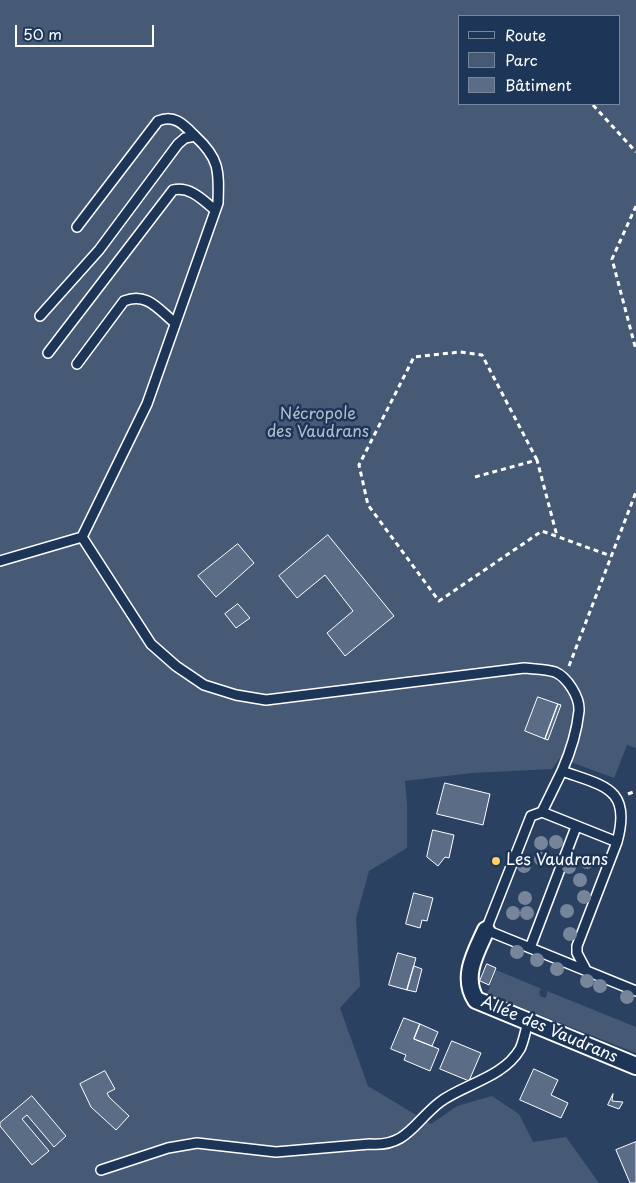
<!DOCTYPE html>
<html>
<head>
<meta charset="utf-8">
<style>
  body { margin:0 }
  #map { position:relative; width:636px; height:1183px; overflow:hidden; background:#2a4161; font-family:"Playpen Sans",sans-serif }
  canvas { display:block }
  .legend { position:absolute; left:458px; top:15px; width:162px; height:90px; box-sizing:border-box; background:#1d3557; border:1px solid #77869a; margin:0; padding:6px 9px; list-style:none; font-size:15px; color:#fff }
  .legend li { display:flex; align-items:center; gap:10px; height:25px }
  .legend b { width:25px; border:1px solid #77869a }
  .scale { position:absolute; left:15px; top:25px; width:139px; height:22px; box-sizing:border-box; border:2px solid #fff; border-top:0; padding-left:6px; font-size:15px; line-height:18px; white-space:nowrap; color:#fff; -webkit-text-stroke:4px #1d3557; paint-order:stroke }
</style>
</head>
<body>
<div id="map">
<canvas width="636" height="1183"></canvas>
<ul class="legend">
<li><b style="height:6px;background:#1d3557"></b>Route</li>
<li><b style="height:14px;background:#465975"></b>Parc</li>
<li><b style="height:14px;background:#5b6c86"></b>Bâtiment</li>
</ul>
<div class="scale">50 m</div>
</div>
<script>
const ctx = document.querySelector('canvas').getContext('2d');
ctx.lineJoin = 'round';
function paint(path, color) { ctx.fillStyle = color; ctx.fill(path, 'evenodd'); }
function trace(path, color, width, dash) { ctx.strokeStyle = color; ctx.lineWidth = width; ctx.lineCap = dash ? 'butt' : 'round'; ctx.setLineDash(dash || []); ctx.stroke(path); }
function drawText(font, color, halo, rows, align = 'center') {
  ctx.font = font + ' "Playpen Sans",sans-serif'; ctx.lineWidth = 5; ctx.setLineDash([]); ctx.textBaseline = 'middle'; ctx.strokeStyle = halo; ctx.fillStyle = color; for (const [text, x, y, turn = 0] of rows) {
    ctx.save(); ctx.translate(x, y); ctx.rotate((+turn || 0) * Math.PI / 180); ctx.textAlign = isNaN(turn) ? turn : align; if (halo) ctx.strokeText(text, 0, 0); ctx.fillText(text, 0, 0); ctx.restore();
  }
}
const green = new Path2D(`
  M0 0H636V748L627 745 614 778 560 758 552 769 472 773 405 781 407 804V848L369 871 356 918 360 986 340 1008 368 1086 431 1124 457 1106 492 1096 519 1114 533 1142 566 1137 599 1183H0ZM460 16H620V104H460Z
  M496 970 542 989 539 991 540 996 545 998 547 995V991L636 1027V1053L487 994Z`);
const building = new Path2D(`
  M328 535 394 616 345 656 327 633 353 611 325 575 297 598 279 576Z
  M238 544 254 563 216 597 198 576Z
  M238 604 250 618 236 628 225 614Z
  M538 697 558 704 545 739 525 731Z
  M558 704 561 705 548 740 545 739Z
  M445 783 490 794 483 825 437 814Z
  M433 830 454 835 449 858 445 857 438 866 427 857Z
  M414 893 433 898 427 921 422 920 420 928 406 924Z
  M398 953 416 958 407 990 389 985Z
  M487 964 496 968 489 985 480 981Z
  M414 966 422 969 416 992 407 990Z
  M404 1018 420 1024 414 1039 439 1049 430 1071 404 1060 406 1055 391 1049Z
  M420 1024 438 1032 432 1046 414 1039Z
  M452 1041 481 1053 469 1081 440 1069Z
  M534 1069 558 1080 551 1095 568 1103 561 1118 520 1100Z
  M105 1071 115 1089 107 1093 109 1097 129 1116 116 1130 91 1107 80 1084Z
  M613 1094 612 1101 623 1102 619 1109 608 1105Z
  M32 1096 66 1136 54 1147 27 1115 22 1119 49 1151 32 1165 0 1126V1123Z
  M636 1142V1183H630L616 1150Z`);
const path = new Path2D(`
  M593 105 636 152
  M636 206 612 259 636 350
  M537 460 482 355 460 352 414 357 359 465 368 505 439 601 542 531 611 556
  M475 477 537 460 557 536
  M569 666 636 492
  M628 794 636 791`);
const lane = new Path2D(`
  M77 227 158 121C175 114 184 125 195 136
  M40 316 99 250 178 144 185 138 195 136C220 159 219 171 218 203L147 404 82 537
  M48 353 173 190C190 186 203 200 215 210
  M77 364 124 301C147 292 158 309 175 323
  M0 561 82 537 151 644 176 666 204 685 236 695 266 700 524 668C533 669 546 669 555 672 567 677 580 697 579 711 577 730 570 753 562 771
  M542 812 617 842
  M530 948 576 827
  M586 970 577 953V946L617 842C632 788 604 786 562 771L542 812 531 816 486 930 636 991
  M101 1170 168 1148 197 1143 276 1152 370 1144C407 1147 414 1122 440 1102 464 1084 503 1078 520 1049 524 1041 525 1031 528 1023`);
const street = new Path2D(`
  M486 930C476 952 461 977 476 1000L636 1066`);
const trees = [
  [556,842],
  [541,843],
  [541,859],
  [587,862],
  [524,866],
  [569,867],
  [580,880],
  [584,897],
  [525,898],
  [567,911],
  [513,913],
  [527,913],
  [570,934],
  [517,952],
  [537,960],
  [557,969],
  [587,981],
  [600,986],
  [627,997]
];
const markers = [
  [496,861,5,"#ffd166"]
];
const parkNames = [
  ["Nécropole",318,415],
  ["des Vaudrans",318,433]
];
const poiNames = [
  ["Les Vaudrans",506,861]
];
const streetNames = [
  ["Allée des Vaudrans",549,1030,23]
];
paint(green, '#465975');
paint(building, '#5b6c86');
trace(building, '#fff', 1);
trace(lane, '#fff', 12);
trace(street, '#fff', 20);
trace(path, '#fff', 3, [5, 4]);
trace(lane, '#1d3557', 9);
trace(street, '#1d3557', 16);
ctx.fillStyle = '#76859a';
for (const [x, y] of trees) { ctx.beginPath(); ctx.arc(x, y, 7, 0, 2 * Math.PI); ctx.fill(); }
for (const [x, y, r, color] of markers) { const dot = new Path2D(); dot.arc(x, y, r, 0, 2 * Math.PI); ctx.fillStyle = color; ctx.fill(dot); trace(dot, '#1d3557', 2); }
drawText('16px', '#b5bdc8', '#1d3557', parkNames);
drawText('16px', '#fff', '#1d3557', poiNames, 'left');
drawText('16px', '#fff', '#1d3557', streetNames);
</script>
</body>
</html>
